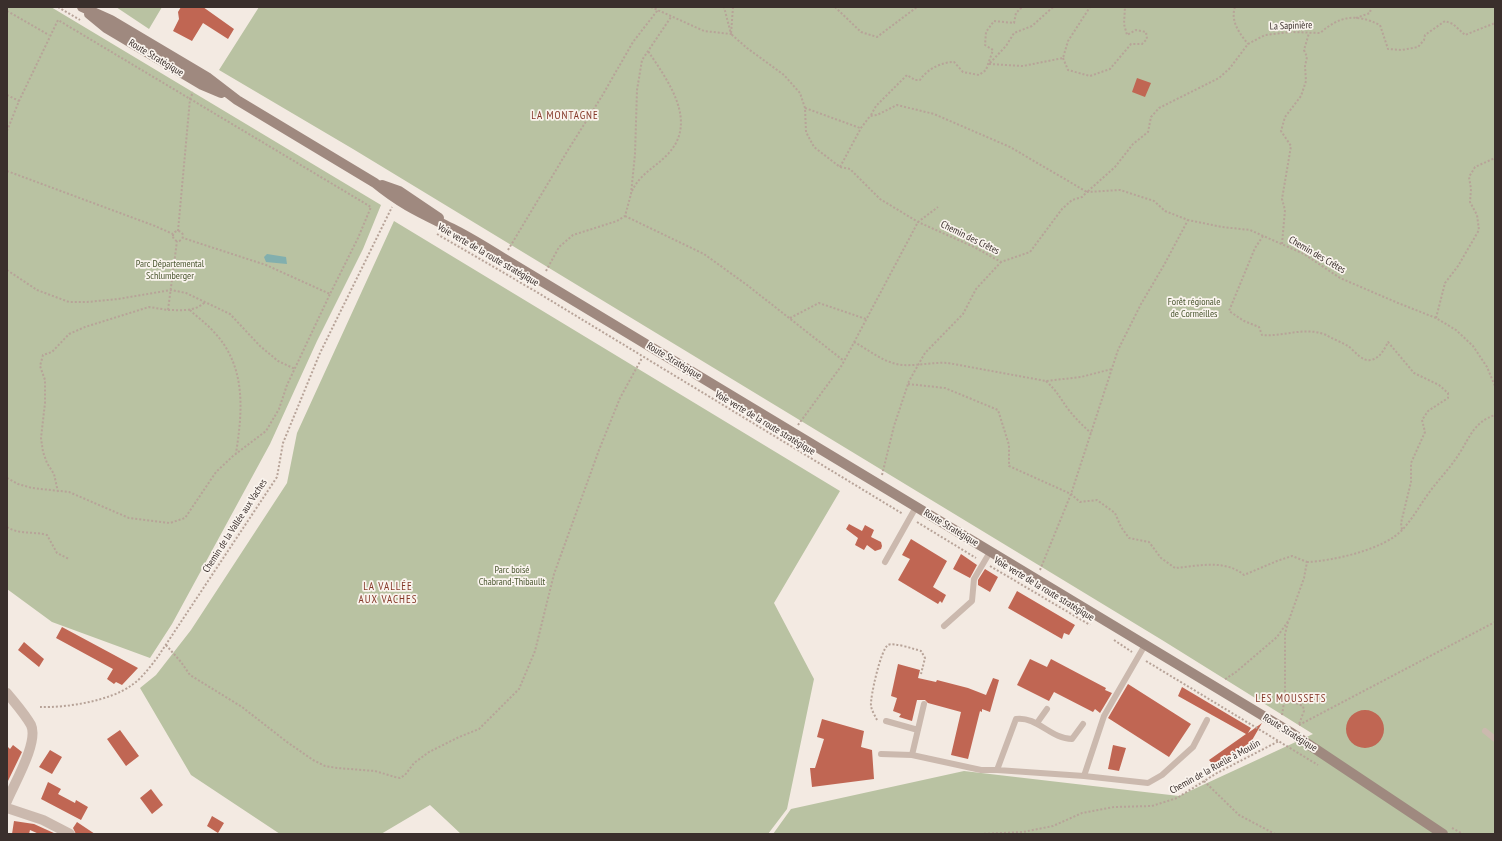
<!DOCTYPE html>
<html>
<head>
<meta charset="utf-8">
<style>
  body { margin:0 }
  #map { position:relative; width:1502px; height:841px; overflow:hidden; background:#f3eae2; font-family:"PT Sans Narrow",sans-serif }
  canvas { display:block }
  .frame { position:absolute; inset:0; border:8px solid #3a2f2c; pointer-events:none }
</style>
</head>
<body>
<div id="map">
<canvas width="1502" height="841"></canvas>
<div class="frame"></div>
</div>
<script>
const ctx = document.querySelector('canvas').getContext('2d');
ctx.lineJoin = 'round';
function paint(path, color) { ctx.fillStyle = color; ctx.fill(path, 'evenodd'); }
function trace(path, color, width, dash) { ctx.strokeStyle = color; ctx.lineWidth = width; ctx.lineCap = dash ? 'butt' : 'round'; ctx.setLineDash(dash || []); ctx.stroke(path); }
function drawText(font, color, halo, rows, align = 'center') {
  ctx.font = font + ' "PT Sans Narrow",sans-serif'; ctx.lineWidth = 3.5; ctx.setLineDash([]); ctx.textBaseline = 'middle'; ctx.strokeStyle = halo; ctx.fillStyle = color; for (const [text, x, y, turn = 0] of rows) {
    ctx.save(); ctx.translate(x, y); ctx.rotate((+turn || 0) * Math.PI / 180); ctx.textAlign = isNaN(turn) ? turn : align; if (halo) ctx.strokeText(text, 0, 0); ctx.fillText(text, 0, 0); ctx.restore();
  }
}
const green = new Path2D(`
  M7 7H51L381 205 363 249 317 341 270 444 172 624 150 658 52 622 7 589Z
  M116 7H162L149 29Z
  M259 7H1495V834H773L791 809 964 771 1179 796 1313 734 1162 640 353 149 219 70Z
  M394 221 840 491 774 603 814 679 787 809 768 834H461L430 805 381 834H280L191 775 140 688 156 675 191 630 287 483 297 433Z`);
const water = new Path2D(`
  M267 254 286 257 287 264 266 262 264 257Z`);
const building = new Path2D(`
  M181 7H203L234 29 228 39 203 23 192 41 173 31 179 19 178 12Z
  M1137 78 1151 83 1145 97 1132 92Z
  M849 524 862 531 865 525 874 530 871 537 881 542 882 546 881 549 875 551 867 545 864 550 855 545 858 538 846 529Z
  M911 539 947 561 933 587 946 595 942 603 940 601 938 604 898 580 910 559 902 555Z
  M961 554 977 565 970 578 953 569Z
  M985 569 998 577 990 592 978 585V580Z
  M1017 591 1075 625 1069 635 1064 633 1062 639 1008 608Z
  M62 627 116 656 138 668 122 685 116 682 114 684 107 679 113 669 56 638Z
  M24 642 44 659 39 667 18 650Z
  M1030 659 1047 667 1051 659 1106 688 1105 690 1112 693 1100 713 1095 709 1093 712 1054 692 1049 701 1017 685Z
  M898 664 920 670 918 678 936 682 937 680 968 688 986 695 993 678 999 680 990 712 982 709V712L980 711 968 759 951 755 961 712 928 703 925 700H917L912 721 899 717 901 714 893 711 897 698 891 696Z
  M1128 684 1191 724 1169 757 1108 718Z
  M1182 687 1251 728 1248 733 1262 723 1251 742 1214 766 1209 760 1246 734 1178 696Z
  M1346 729a19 19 0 1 1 38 0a19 19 0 1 1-38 0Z
  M822 719 864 731 861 747 872 750 874 779 812 787 810 768H815L824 739 817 737Z
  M120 730 139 756 126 766 107 739Z
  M13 745 22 752 7 783V746L10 749Z
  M1113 745 1126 748 1119 771 1108 769Z
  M50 750 62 757 52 774 39 767Z
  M48 782 61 789 58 794 75 803 76 800 88 807 81 820 41 799Z
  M151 789 163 805 152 814 140 798Z
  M212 816 224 823 218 833 207 826Z
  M14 821 34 824 56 834H39L30 830 29 834H12Z
  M77 822 95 834H76L73 828Z`);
const path = new Path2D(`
  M58 7 80 20
  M651 7 704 31 731 34 724 7
  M733 7 731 34 747 48 784 75 800 93 805 108 806 132 814 147 840 167 850 169 880 199 918 222 974 247 1001 262 1030 252 1062 209 1072 200 1082 197 1087 192 1120 190 1154 201 1165 211 1188 220 1222 227 1250 230 1304 254 1340 278 1398 303 1436 318 1456 330 1473 346 1487 367 1495 386
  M835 7 861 32 877 37 917 7
  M1235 7C1230 21 1240 34 1248 44
  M7 11 49 35
  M1356 18 1370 13 1371 7
  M1063 58 1068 70 1090 76 1110 69 1131 44H1142L1147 39 1146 32 1136 30 1127 35 1124 24 1125 7
  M990 63 1006 46 1014 33 1032 26 1053 7
  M989 64 1023 66 1063 58 1068 41 1090 7
  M7 95 19 101
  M805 108 860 128
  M871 115 876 106 907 75 915 80H920C927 69 942 62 954 62L963 72 979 75 986 70 993 50 985 45 986 32 994 21 1014 23 1016 13 1022 7
  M7 131 19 101 58 20 371 207 358 238 330 294 266 265 183 238
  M840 167 861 128 870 116 877 115 897 105 934 114 1010 147 1087 192 1115 167 1133 144 1148 132 1151 117 1159 108 1219 78 1230 68 1248 44 1265 35 1291 32 1320 33C1340 16 1355 13 1380 25L1388 49 1402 50 1418 47 1424 40 1425 35 1445 21 1453 24 1465 35 1495 23
  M7 171 155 226 173 234
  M632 191C640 174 654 168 666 156 700 123 668 81 648 51
  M625 216 704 254 747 285 844 361
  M173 236a5 5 0 1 1 10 0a5 5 0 1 1-10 0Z
  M178 231 190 99 193 92
  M437 234 535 291 903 514
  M1263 236 1255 248 1229 311 1244 321 1259 327 1262 335C1284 337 1305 326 1326 335 1333 339 1341 342 1348 346 1355 351 1362 362 1371 360 1380 358 1384 350 1388 342L1414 373 1439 385 1448 393V398L1428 411 1422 420 1425 432 1411 463V482L1401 523 1402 530
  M1282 244 1285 210 1282 199 1291 146 1281 131 1285 117 1301 96 1306 81 1305 66 1307 57 1304 50 1309 33
  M508 250 568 150 602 96 633 42 657 11 655 7
  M7 270 37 290 69 302H87L118 299 171 290 186 293 230 314 260 346 278 361 295 369
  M546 271 559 247 573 235 617 221 625 216 631 194 635 154 637 90 642 60 671 17
  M168 310C181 310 195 312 205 302
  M190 310C197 317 206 323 213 331 246 365 243 409 236 453
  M790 318 819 303 866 319
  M1436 318 1445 283 1458 266 1479 230 1477 215 1470 202 1471 189 1469 177 1475 167 1495 158
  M854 342C869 350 884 363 902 365 917 366 933 362 948 363L1046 381 1081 377 1112 369
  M1046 381C1057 391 1060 398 1068 409 1075 418 1083 426 1091 433
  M908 384 945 388 998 410 1009 445V466L1071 494 1080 502 1097 500 1115 513 1121 527 1129 538 1149 542 1161 558 1175 568C1198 566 1225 559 1244 575L1277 561 1292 556 1307 562 1304 578 1289 620 1277 637 1236 672 1224 680
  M798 425 842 365 918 222 938 207
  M882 475 894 426 909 381 925 353 963 314 976 289 1001 262
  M7 478 18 484 32 488 69 492 129 518 170 523 185 518 216 472 233 456 266 431 279 409 287 385 330 294
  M58 492 54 474 47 463 43 452 41 438 45 403V380L40 366 43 355 52 352 69 334 85 327 149 307 168 310 177 241
  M917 522 976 558
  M7 527C20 535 33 531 47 535L57 553 69 559
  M1307 562C1333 561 1386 549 1403 529 1414 517 1421 503 1431 490 1440 478 1451 467 1459 454 1470 437 1474 422 1495 415
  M990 566 1090 625
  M1040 570 1071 494 1118 350 1141 304 1164 265 1188 220
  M1288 622 1285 634V696L1290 701 1303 706 1304 711 1299 724
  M1114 640 1132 652
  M166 645 181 662 190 675 242 707 287 742 313 760 325 766 337 768 375 771 395 777 400 778 405 775 414 763 429 752 459 737 479 729 519 689 535 651 554 574 599 450 620 398 642 358
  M1146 661 1318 765
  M40 707C66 708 110 701 132 685 142 678 150 667 157 658L277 477 283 443 320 353 392 207
  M1282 715 1285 696
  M877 720C875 716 872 711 871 706 870 697 881 649 888 645 893 642 914 649 921 651L925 658 921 674
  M1299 725 1495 622
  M1204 781 1239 815 1275 834
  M1452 828 1463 834
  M980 834 1023 832 1053 826 1082 813 1114 807 1152 806 1177 798 1217 773 1279 741`);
const lane = new Path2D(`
  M885 562 916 507
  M944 626 972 601 974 579 990 552
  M886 721 918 730
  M1037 723 1047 709
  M1485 731 1495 739
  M881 754 912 755 981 770H997L1084 776 1104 716 1145 645
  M912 755 924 704
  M997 770 1016 719C1037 716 1051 739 1072 739L1083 724
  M1084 776 1148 783 1162 775 1193 747 1207 720`);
const street = new Path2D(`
  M7 693C15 703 25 714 31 725 39 742 14 784 7 801
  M7 808 43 820 70 834`);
const secondary = new Path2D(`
  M82 7 111 20 207 77 237 100 375 183C403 206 423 214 455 230 471 238 487 248 503 258L1290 732 1443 834
  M89 14 106 28 202 85 221 93
  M382 185 399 191 439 218`);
const streetNames = [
  ["La Sapinière",1291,26,-2],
  ["Route Stratégique",156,58,31],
  ["Chemin des Crêtes",970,238,26],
  ["Voie verte de la route stratégique",488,255,30],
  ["Chemin des Crêtes",1317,255,30],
  ["Route Stratégique",674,361,31],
  ["Voie verte de la route stratégique",765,423,31],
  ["Chemin de la Vallée aux Vaches",235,526,-57],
  ["Route Stratégique",951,528,31],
  ["Voie verte de la route stratégique",1044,589,31],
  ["Route Stratégique",1290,733,32],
  ["Chemin de la Ruelle à Moulin",1215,767,-29]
];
const parkNames = [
  ["Parc Départemental",170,264],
  ["Schlumberger",170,276],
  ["Forêt régionale",1194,302],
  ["de Cormeilles",1194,314],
  ["Parc boisé",512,570],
  ["Chabrand-Thibaullt",512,582]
];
const neighbourhoodNames = [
  ["LA MONTAGNE",565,116],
  ["LA VALLÉE",388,587],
  ["AUX VACHES",388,600],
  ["LES MOUSSETS",1291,699]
];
paint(green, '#b9c2a2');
paint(water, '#82afae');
paint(building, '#c06653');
trace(path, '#b7a398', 2, [2, 2]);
trace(lane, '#cbb9ae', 6);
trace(street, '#cbb9ae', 10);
trace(secondary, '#9f897f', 10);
drawText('10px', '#3a2f2c', '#faf4ee', streetNames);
drawText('10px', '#4b5731', '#faf4ee', parkNames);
ctx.letterSpacing = '1px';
drawText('11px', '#853929', '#faf4ee', neighbourhoodNames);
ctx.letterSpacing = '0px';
</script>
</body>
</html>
